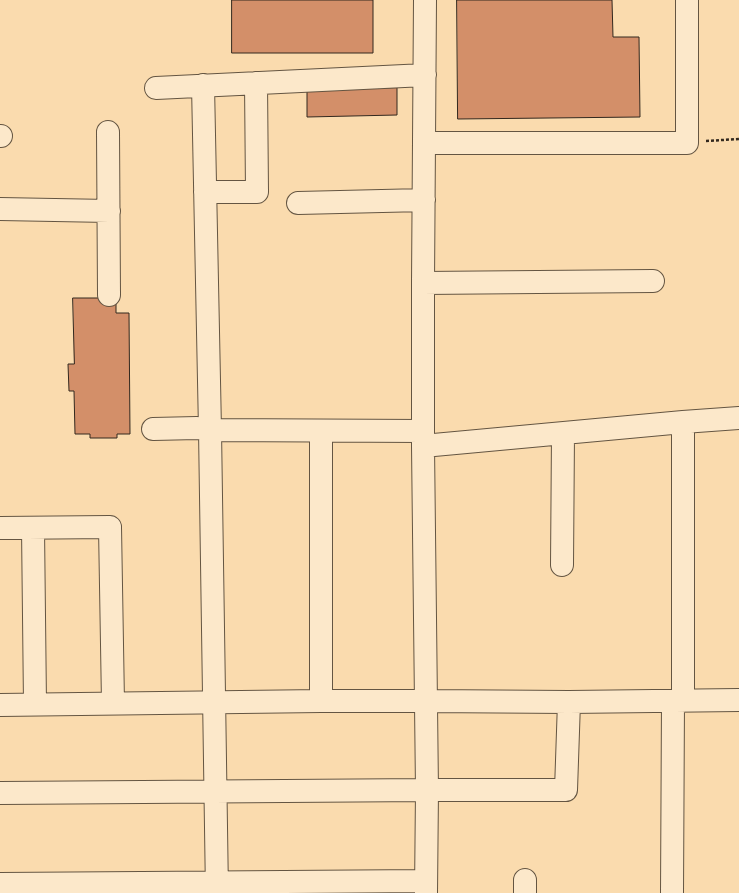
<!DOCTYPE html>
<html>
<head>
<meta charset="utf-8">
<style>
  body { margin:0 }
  canvas { display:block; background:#fadbae }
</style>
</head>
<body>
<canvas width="739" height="893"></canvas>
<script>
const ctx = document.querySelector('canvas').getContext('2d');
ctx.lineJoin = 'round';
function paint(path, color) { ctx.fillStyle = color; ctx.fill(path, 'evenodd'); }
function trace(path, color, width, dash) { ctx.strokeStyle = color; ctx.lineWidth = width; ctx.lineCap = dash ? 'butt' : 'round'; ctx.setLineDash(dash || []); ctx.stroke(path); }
const building = new Path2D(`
  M232 0H373V53H232Z
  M457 0H612L613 37H639L640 117 458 119Z
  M397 88V115L307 117V90Z
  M73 298H116V313H129L130 434H117V438H90V434H75L74 391H69L68 364H74Z`);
const path = new Path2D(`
  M706 141 739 139`);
const minor = new Path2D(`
  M425 0 423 283V446L427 790 426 893
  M203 85 210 430 217 893
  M156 88 425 75
  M108 132 109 295
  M0 136H1
  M424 143H687V0
  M205 192H257L256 83
  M298 203 424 200
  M0 209 109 211
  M423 283 653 281
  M683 422V701
  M153 429 197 428 210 430 423 431
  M321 431V701
  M423 446 683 422 739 418
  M0 528 110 527 113 703
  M33 528 35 704
  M562 565 563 434
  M0 705 321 701H426L569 702 739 700
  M0 793 427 790H566L569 702
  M0 884 426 881
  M525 893V880
  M672 893 673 701`);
paint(building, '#d38f69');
trace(building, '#32281e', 1);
trace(minor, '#645542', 24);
trace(path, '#32281e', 2.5, [3, 2]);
trace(minor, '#fce8ca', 22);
</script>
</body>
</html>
